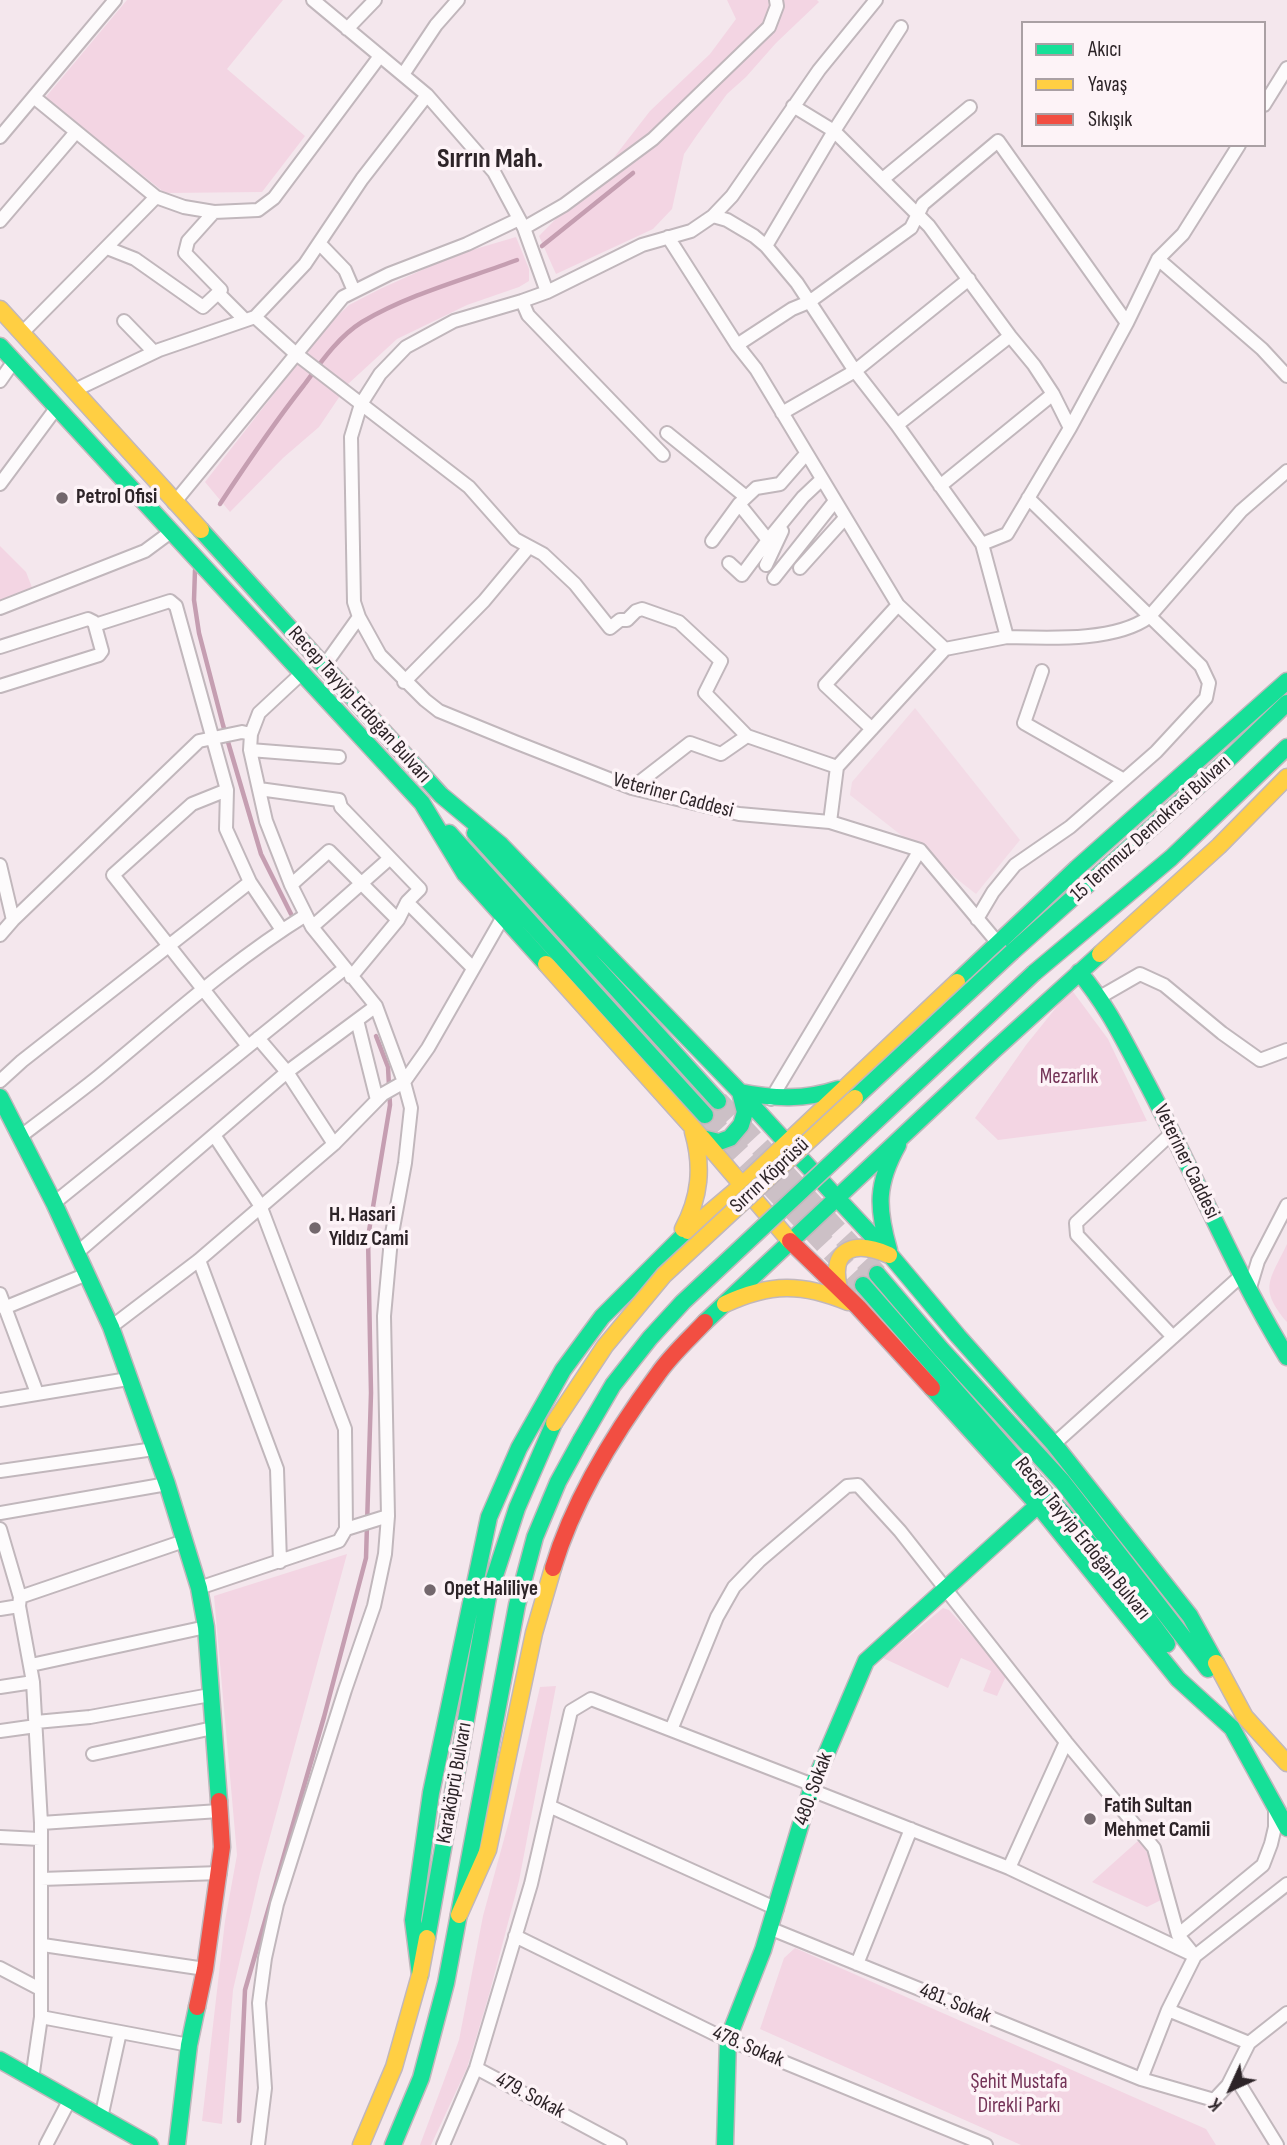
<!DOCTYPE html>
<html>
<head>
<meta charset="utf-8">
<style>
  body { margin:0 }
  #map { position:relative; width:1287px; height:2145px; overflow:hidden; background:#f4e7ed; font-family:"Sofia Sans Condensed",sans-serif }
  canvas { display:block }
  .legend { position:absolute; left:1021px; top:21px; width:245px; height:126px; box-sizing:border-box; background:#fdf3f7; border:2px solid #aaa0a4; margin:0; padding:9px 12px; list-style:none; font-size:21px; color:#2d2428 }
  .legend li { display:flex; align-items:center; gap:14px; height:35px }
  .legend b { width:35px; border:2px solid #aaa0a4 }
  .north { position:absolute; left:1196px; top:2054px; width:70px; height:70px; -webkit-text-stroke:5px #fdf3f7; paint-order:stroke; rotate:225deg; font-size:19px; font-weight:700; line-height:28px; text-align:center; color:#2d2428 }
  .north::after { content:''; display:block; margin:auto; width:24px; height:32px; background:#2d2428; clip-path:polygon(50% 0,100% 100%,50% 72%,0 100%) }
</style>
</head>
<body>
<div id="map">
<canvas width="1287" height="2145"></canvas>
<ul class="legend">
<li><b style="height:9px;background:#16e098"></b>Akıcı</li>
<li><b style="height:9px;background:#ffcf43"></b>Yavaş</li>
<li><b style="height:9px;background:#f24e42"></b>Sıkışık</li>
</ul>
<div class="north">K</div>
</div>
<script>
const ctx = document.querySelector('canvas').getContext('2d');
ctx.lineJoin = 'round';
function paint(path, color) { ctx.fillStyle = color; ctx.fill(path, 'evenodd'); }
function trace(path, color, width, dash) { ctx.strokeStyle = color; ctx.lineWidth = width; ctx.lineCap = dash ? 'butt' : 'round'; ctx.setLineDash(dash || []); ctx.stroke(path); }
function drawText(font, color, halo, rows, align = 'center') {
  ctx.font = font + ' "Sofia Sans Condensed",sans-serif'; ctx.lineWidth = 7; ctx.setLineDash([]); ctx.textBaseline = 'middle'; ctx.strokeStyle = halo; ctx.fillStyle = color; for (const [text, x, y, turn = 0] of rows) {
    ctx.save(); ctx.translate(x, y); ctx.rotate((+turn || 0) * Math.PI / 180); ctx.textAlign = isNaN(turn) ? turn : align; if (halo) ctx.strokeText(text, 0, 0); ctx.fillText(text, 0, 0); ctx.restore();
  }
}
const built = new Path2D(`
  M915 708 1020 840 976 894 850 795 852 782Z`);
const green = new Path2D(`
  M127 0H283L227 69 305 136 262 192 165 193 45 98Z
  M727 0H817L819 2 776 43 746 77 727 94 697 135 684 154 672 209 653 229 556 274 539 236 605 169 650 111 710 54 736 19Z
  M516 237 529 269V281L519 287 467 305 397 339 348 384 319 427 283 458 230 512 205 482 327 326 349 305 380 289 455 255Z
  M0 546 26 572 33 590 0 603Z
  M1071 989 1108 1039 1147 1121 998 1140 975 1118 1026 1045Z
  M1287 1244V1322C1258 1288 1270 1280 1287 1244Z
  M347 1554 260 1873 233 1990 222 2124 202 2121 225 1921 237 1855 214 1596Z
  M943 1608 949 1610 1007 1674 997 1696 983 1691 991 1671 961 1658 948 1688 883 1658Z
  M556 1686 519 1881 489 1995 467 2068 431 2145H420L459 2040 483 1916 509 1821 540 1687Z
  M1139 1840 1170 1888 1163 1899 1147 1907 1092 1882Z
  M795 1948 1206 2129 1216 2145H1021L760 2029 784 1958Z`);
const stream = new Path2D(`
  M542 246 633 173
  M220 504C247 463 274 423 304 385 321 362 338 337 362 322 409 294 466 279 517 260
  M195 570 194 600 199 633 223 725 261 854 291 914
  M239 2121 245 1990 324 1717 366 1558 371 1393 368 1237 390 1105 388 1067 376 1036`);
const primaryTunnel = new Path2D(`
  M718 1101 877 1274
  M705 1115 863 1285`);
const street = new Path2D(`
  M313 0 427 95 494 172 524 228 547 292
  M347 29 375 0
  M404 73 436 25 458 0
  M35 98 156 197 184 207 214 212 258 210 274 198 380 56
  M1264 105 1287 68
  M793 106 834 131 929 226 1010 336 1034 365 1053 394 1070 428
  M0 137 115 0
  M884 178 970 107
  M214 212 188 241 185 253 221 290 218 293
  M713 216 727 220 754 236 766 246 797 283 855 371 897 425 982 544 1007 637 945 649 837 767 830 822
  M0 221 76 132
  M524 228 564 205 653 139 769 27 777 6 776 0
  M668 237 737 345 756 369 898 605 945 649
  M320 244 345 270 354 291
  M766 246 834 131 901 27
  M107 248 135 259 203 307 218 293 245 320
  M1158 259 1262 349 1287 376
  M522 301 528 315 663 455
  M255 317 295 353 469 487 515 539 543 554 575 584 610 628 620 620H627L636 611 642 609 679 622 721 661 705 693 747 736 837 767
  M124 321 154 352
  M22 333 156 197
  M737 345 792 309 809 302 911 228 923 204 998 141 1127 323
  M0 381 14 361
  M75 390 159 350 255 317 305 264 362 179 427 95
  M782 413 855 371 969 279
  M897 425 1010 336
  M667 433 746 497
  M0 484 57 407
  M940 486 1053 394
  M174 503 343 297 389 274 467 244 519 219
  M739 504 768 540 803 497 821 480
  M712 541 739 504 756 488 780 484 806 454
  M982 544 1007 534 1070 428 1127 323 1158 259 1183 234 1239 145
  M729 563 742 575 768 540
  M766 565 782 531
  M800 568 845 518
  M774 578 835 501
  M0 608 145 551 172 531
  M359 617 380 655 425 700 439 711 515 742 632 788 739 814 830 822 920 850 997 942
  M95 625 170 601 176 606 227 790 226 829 250 882 282 930
  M1007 637C1048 638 1115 642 1149 617L1241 511 1287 471
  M0 647 88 619 94 622 102 651 99 655 0 686
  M324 666 359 617 354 602 351 437 361 404 380 374 406 347 454 321 522 301 547 292 642 245 691 231 713 216 732 196 819 70 876 0
  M1042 671 1024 723 1124 780
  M404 682 484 601 529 547
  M872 729 825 685 898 605
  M250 750 339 757
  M632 788 690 743 721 754 747 736
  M259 789 339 800 341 807 420 889 407 902 473 968
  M227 790 192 804 113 875 248 1046
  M0 865 13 920
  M291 885 329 851 398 920
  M977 919 993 892 1015 865 1070 827 1124 780 1156 752 1206 698 1209 683 1201 666 1028 498
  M312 927 389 859
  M0 935 13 920 199 741 242 732 251 734
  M351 977 398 920 407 902
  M1100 997 1140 974 1164 985 1222 1033 1260 1060 1287 1050
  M357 1020 377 1100
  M258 1038 287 1072 334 1144
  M0 1081 22 1061 250 882
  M771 1099 920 850
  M21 1136C47 1116 73 1097 98 1077 166 1021 230 962 306 915
  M54 1203 344 969
  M78 1252 287 1072 376 1006
  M199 1260 277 1469 280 1562
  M1249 1291 1258 1261 1287 1205
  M0 1294 37 1393
  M4 1308 87 1274
  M111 1327 199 1260 334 1144 383 1094 404 1082 428 1048 504 915
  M1173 1337 1077 1235 1076 1223 1173 1132
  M0 1400 128 1379
  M1054 1444 1242 1275
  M0 1471 154 1449
  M0 1513 167 1484
  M0 1529 20 1597 19 1606 33 1682 41 1823V2017L32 2079
  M346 1529 388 1516
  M199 1588 339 1541 346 1529 345 1429 260 1205 214 1135
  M20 1597 184 1541
  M0 1609 19 1606
  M31 1665 206 1627
  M0 1687 33 1682
  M36 1722 90 1717 210 1695
  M671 1730 717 1617 734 1587 759 1561 847 1486 858 1485 900 1531 1066 1742 1154 1848 1178 1935 1195 1956
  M0 1731 36 1726
  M93 1754 213 1728
  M811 1790 1009 1868 1191 1954
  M549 1806 777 1909
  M41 1823 219 1811
  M0 1837 40 1839
  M1009 1868 1066 1742
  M41 1879 220 1873
  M769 1928 1141 2079 1214 2100 1228 2085 1249 2043 1287 2013
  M1178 1935 1263 1865 1271 1844 1275 1827V1812
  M515 1936 715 2034 986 2145
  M43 1945 205 1969
  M857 1964 911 1829
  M0 1968 40 1989
  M1168 2010 1249 2043
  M41 2017 189 2045
  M476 2068 620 2145
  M1234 2075 1277 2145
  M1141 2079 1168 2010 1195 1956 1287 1884
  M101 2118 120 2032
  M46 2145 69 2101
  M258 2145 265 2088 259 2003 265 1958 277 1904 345 1690 374 1606 385 1554 388 1516 384 1316 391 1239 405 1163 411 1108 404 1082 376 1006 312 927 291 885 266 821 250 750 251 734 259 713 302 673
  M443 2145 476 2068 531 1884 571 1711 591 1699 813 1785`);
const fast = new Path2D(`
  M0 346 422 803 465 874 546 964
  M201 530 441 795 501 845 740 1092 837 1198
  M449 833 705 1115
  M475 833 718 1101
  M1012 952 1232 756 1287 703
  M1079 972C1107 1005 1123 1039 1143 1076 1193 1169 1232 1267 1287 1357
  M1034 973 1171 858 1287 747
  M957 982 1077 868 1287 681
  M740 1092C774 1099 805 1100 838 1089
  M0 1097 54 1203 111 1327 167 1484 199 1588 206 1627 219 1801
  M702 1138 719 1142 730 1138 741 1125 745 1112 740 1092
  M837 1198 891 1256 958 1336 1054 1444 1190 1616 1216 1663
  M889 1250C877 1208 876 1184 898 1145
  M877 1274 941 1349 1062 1481 1208 1669
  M863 1285 1111 1568 1167 1644
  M705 1322 993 1051 1100 954
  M932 1388 1038 1505 1178 1679 1232 1728 1287 1828
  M427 1938 488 1597 517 1508 554 1423
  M420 1975 413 1920 431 1793 489 1517 519 1448 563 1370 602 1317 688 1231
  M0 2060 150 2145
  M177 2145 189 2045 197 2007
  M393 2145 421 2078 446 1983 517 1605 535 1537 558 1482 581 1440
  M725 2145 728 2039 763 1950 811 1790 866 1661 1038 1505`);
const slow = new Path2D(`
  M0 309 201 530
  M1100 954 1219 846 1287 777
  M546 964 702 1138 790 1241
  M683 1229C700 1197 703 1167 693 1132
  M688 1231 741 1186 957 982
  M839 1288C829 1246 857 1241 889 1255
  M725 1304C770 1283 802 1283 848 1302
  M1216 1663 1245 1717 1287 1763
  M459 1915 488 1850 534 1633 553 1568
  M361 2145 394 2067 420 1975 427 1938`);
const jam = new Path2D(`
  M790 1241 858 1307 932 1388
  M553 1568C574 1498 615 1432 658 1374 671 1355 689 1339 705 1322
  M197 2007 205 1969 222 1847 219 1801`);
const fastBridge = new Path2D(`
  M855 1098 1012 952
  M581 1440 613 1385 650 1338 683 1302 1034 973`);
const slowBridge = new Path2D(`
  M554 1423 605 1346 664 1275 855 1098`);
const markers = [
  [62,498,7,"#73686d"],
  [315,1228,7,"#73686d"],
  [430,1590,7,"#73686d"],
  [1090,1819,7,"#73686d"]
];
const poiNames = [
  ["Petrol Ofisi",76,498],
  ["H. Hasari",329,1216],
  ["Yıldız Cami",329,1240],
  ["Opet Haliliye",444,1590],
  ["Fatih Sultan",1104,1807],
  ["Mehmet Camii",1104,1831]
];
const streetNames = [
  ["Recep Tayyip Erdoğan Bulvarı",359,705,48],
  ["Veteriner Caddesi",673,796,15],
  ["15 Temmuz Demokrasi Bulvarı",1151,829,-42],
  ["Veteriner Caddesi",1186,1162,64],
  ["Sırrın Köprüsü",770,1176,-43],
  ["Recep Tayyip Erdoğan Bulvarı",1082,1539,51],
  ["Karaköprü Bulvarı",455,1783,-80],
  ["480. Sokak",814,1789,-70],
  ["481. Sokak",955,2004,22],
  ["478. Sokak",748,2047,23],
  ["479. Sokak",530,2096,28]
];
const parkNames = [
  ["Mezarlık",1069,1078],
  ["Şehit Mustafa",1019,2083],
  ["Direkli Parkı",1019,2107]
];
const districtNames = [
  ["Sırrın Mah.",490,160]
];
paint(built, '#f3dbe6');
paint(green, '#f3d5e3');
trace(stream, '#c59eb1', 4.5);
trace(primaryTunnel, '#ccc0c6', 21, [21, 10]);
trace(street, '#c1b7bc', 16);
trace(fast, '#c1b7bc', 19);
trace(slow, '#c1b7bc', 19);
trace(jam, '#c1b7bc', 19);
trace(street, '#fdfbfc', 12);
trace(fast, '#16e098', 16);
trace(slow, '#ffcf43', 16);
trace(jam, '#f24e42', 16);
trace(fastBridge, '#c1b7bc', 19, []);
trace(slowBridge, '#c1b7bc', 19, []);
trace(fastBridge, '#16e098', 16);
trace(slowBridge, '#ffcf43', 16);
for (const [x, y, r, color] of markers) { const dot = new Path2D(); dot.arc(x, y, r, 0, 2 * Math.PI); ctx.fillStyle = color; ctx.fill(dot); trace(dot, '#fdf3f7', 2.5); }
drawText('bold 21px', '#2d2428', '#fdf3f7', poiNames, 'left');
drawText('21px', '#2d2428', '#fdf3f7', streetNames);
drawText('21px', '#743357', '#fdf3f7', parkNames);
drawText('bold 28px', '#2d2428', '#fdf3f7', districtNames);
</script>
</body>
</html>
